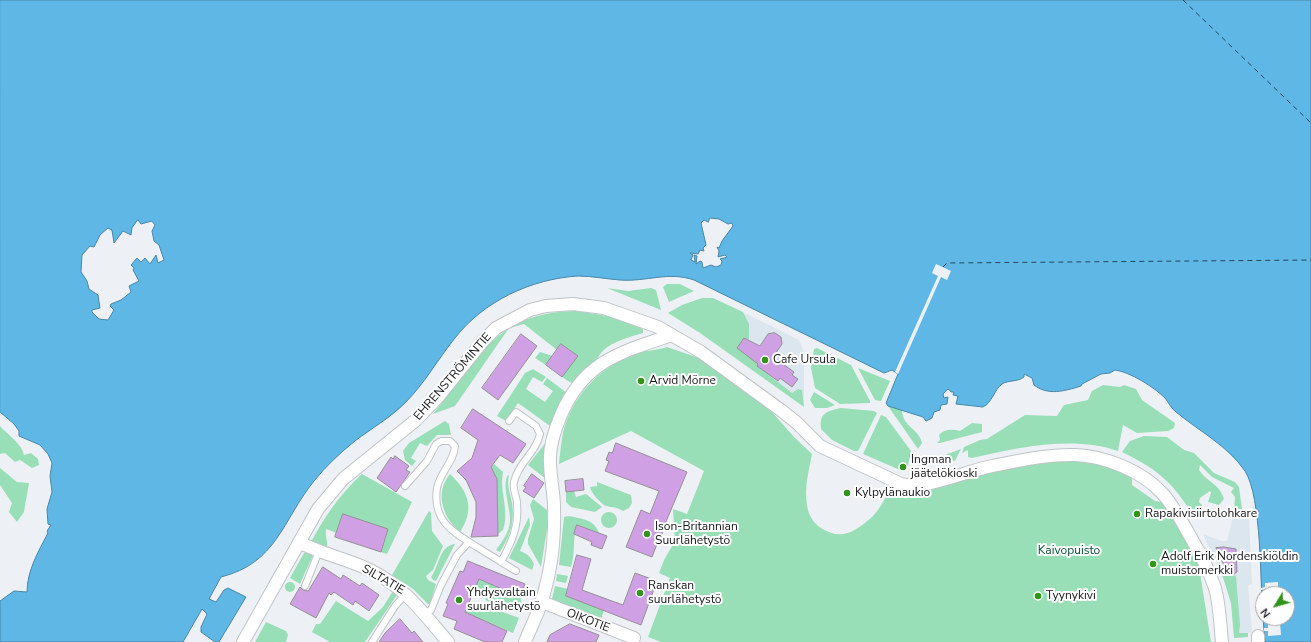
<!DOCTYPE html>
<html>
<head>
<meta charset="utf-8">
<style>
  body { margin:0 }
  #map { position:relative; width:1311px; height:642px; overflow:hidden; background:#edf1f5; font-family:"Nunito Sans",sans-serif }
  canvas { display:block }
  .north { position:absolute; left:1255px; top:586px; width:40px; height:40px; box-sizing:border-box; background:#fff; border:1px solid #a1a2a3; border-radius:50%; rotate:233deg; font-size:11px; font-weight:700; line-height:16px; text-align:center; color:#151718 }
  .north::after { content:''; display:block; margin:auto; width:14px; height:18px; background:#309519; clip-path:polygon(50% 0,100% 100%,50% 72%,0 100%) }
</style>
</head>
<body>
<div id="map">
<canvas width="1311" height="642"></canvas>
<div class="north">N</div>
</div>
<script>
const ctx = document.querySelector('canvas').getContext('2d');
ctx.lineJoin = 'round';
function paint(path, color) { ctx.fillStyle = color; ctx.fill(path, 'evenodd'); }
function trace(path, color, width, dash) { ctx.strokeStyle = color; ctx.lineWidth = width; ctx.lineCap = dash ? 'butt' : 'round'; ctx.setLineDash(dash || []); ctx.stroke(path); }
function drawText(font, color, halo, rows, align = 'center') {
  ctx.font = font + ' "Nunito Sans",sans-serif'; ctx.lineWidth = 4; ctx.setLineDash([]); ctx.textBaseline = 'middle'; ctx.strokeStyle = halo; ctx.fillStyle = color; for (const [text, x, y, turn = 0] of rows) {
    ctx.save(); ctx.translate(x, y); ctx.rotate((+turn || 0) * Math.PI / 180); ctx.textAlign = isNaN(turn) ? turn : align; if (halo) ctx.strokeText(text, 0, 0); ctx.fillText(text, 0, 0); ctx.restore();
  }
}
const built = new Path2D(`
  M743 312 799 340 804 352V407L729 353 748 324Z
  M1233 517H1249L1252 584 1248 585 1252 632 1248 633V637L1234 638 1233 615 1227 588 1203 534 1222 541H1227Z`);
const green = new Path2D(`
  M667 284H680L694 291 669 302 663 287Z
  M607 288 628 291 651 288 656 290 661 310Z
  M702 298H713L743 312 749 324V339L748 341 744 338 737 348 758 364 757 366 792 393 798 389 802 390 804 407 700 333 668 313 682 305Z
  M576 311 614 317 643 329V333C627 338 599 344 596 364L573 384 562 377 577 356 561 344 557 350 524 324 509 328 455 406 433 414C479 359 495 312 576 311Z
  M667 347 699 358 729 379 772 412 794 437 812 454C809 470 804 488 807 505 808 514 813 523 821 528 841 541 855 532 872 517 881 508 885 497 892 487L911 492 920 491C976 475 1080 440 1132 478V485L1155 501 1162 502 1171 513 1200 565 1201 579 1211 642H661L648 637 670 578 659 573 664 560 675 541 673 509 687 514 704 471 631 431 559 464C560 454 561 443 563 433 571 398 598 369 631 355 642 350 656 351 667 347Z
  M817 348 851 365 870 401V403L840 404 815 388 811 368 814 349Z
  M540 352 553 356 546 365 535 358Z
  M858 368 890 381 881 401 875 400Z
  M533 369 546 377 542 382 533 377 526 389 545 402 553 391 543 384 547 378 567 393 550 426 518 403 506 421 497 416 525 373Z
  M1103 385 1120 387 1124 385 1136 389 1142 400 1175 423 1174 428 1168 431 1137 433 1123 425 1118 451C1073 435 1016 448 972 458L968 457V450L962 453 964 447 980 440 987 439 1025 415 1057 416 1064 405 1088 400 1092 391Z
  M814 392 835 405 827 408H815L810 400Z
  M888 406 902 410C903 428 919 428 922 443L918 449Z
  M841 408 874 411 877 413 858 451H854L832 440 821 429C819 413 827 411 841 408Z
  M881 415 886 417 911 451 908 466 900 465V470L863 454Z
  M445 421 449 424 451 435H437L427 446 420 443 411 458 416 461 412 466 405 460 403 451 409 443Z
  M972 423 982 424V432L940 443H937L940 440 939 435C944 429 952 429 960 431Z
  M0 426C8 435 22 444 24 455L31 453 38 459 39 465 32 468 20 460 15 462 5 453 0 454Z
  M1144 436 1167 437 1184 450 1194 453 1214 473 1235 482 1239 487 1242 509 1234 510 1235 497 1231 492 1234 488 1212 477 1200 465 1199 470C1208 483 1219 483 1224 499L1219 505 1208 502 1211 493 1210 491 1200 498 1199 502 1202 505 1200 510 1192 513C1171 481 1157 469 1122 452L1130 441Z
  M547 441 544 457 546 479 528 465Z
  M961 449 955 461 943 458 942 456Z
  M494 464 503 472C499 492 510 510 503 530L498 534 497 479 491 467Z
  M0 468 17 482 29 483 24 512 17 522 9 512 12 503 0 485Z
  M362 474 412 502 387 554 381 552 388 529 343 514 337 533 326 529C325 536 328 541 327 548L311 542C325 516 340 494 362 474Z
  M450 474C469 492 475 509 460 532 443 518 434 493 450 474Z
  M508 475 509 476C507 484 509 490 511 498 516 518 511 535 500 552L496 550C502 542 509 532 510 522 511 507 501 486 508 475Z
  M597 482 631 495 632 503 629 508 623 511C616 506 610 508 604 505 599 501 591 493 590 487L597 486Z
  M574 491 576 497 586 494 602 507 595 512 571 507 566 502V492Z
  M533 499 547 510V529L541 567 528 544V539L534 519 530 505Z
  M429 511 431 513 432 531 443 546 433 570 426 576 428 580 436 584 430 604H428L413 589 392 575Z
  M601 520a8 8 0 1 1 16 0a8 8 0 1 1-16 0Z
  M569 516C582 519 594 519 599 533L577 525C572 539 576 551 571 567L559 565 564 517Z
  M529 517 530 525 520 551C528 554 530 556 534 564L532 570 509 558Z
  M454 544H455L436 581 433 580 431 577C440 565 438 548 454 544Z
  M308 552 313 555 300 584 290 578 304 553Z
  M557 574 568 576 566 583 556 581Z
  M1222 574H1234L1236 577 1240 625 1239 633H1248V637L1234 638 1231 603Z
  M479 579 520 597 523 607 521 614 485 600 488 592 475 588Z
  M285 587a5 5 0 1 1 10 0a5 5 0 1 1-10 0Z
  M555 586 568 589 566 596 604 610 601 619 552 599Z
  M393 591 397 595 365 642H330L312 632 316 624H320L336 601 368 621 383 607Z
  M484 605 519 618 513 633 465 612 467 606 481 611Z
  M266 622 286 631 288 635 286 642H255Z`);
const water = new Path2D(`
  M0 0H1311V642H1265L1263 618H1287V594H1263V618C1260 583 1262 498 1245 471 1228 446 1199 431 1176 412 1171 408 1169 403 1165 398 1154 387 1130 372 1115 370L1110 373 1101 374 1082 384 1081 386C1065 391 1048 396 1034 385L1032 378 1024 374V377C1018 382 1008 380 1002 384 994 390 992 403 983 407L956 404 958 396 953 395 954 392H951L948 389 943 394 944 398 948 397 947 404 941 405 940 410 934 412 932 418 926 421 923 417 888 406 886 403 898 374 892 370 884 373 694 280C668 271 647 282 620 280 606 279 592 276 578 276 531 279 484 301 455 338 438 359 425 383 405 403 390 418 372 428 355 441 340 453 326 466 314 481 282 521 277 563 221 577L209 599 216 602 224 590 228 588 246 597 219 642H215L201 632V627L207 614 202 609 183 642H0V601L14 591 27 592C27 571 38 552 48 533L47 531 51 525 48 524 47 509 52 492 50 476 52 463 48 454 40 445 19 436V431L14 424 0 412ZM710 218 719 219 728 224 732 223 733 226 722 241 719 248 717 247 719 251 718 257 725 255 727 257 720 259 722 261 721 265 716 267 711 265 703 268 702 262 700 261 696 264 697 256 694 255 695 262 691 260 693 255 690 253 698 254 700 250 704 251 703 248 706 245 701 223 704 220 708 222ZM138 220 141 224 152 221 155 225 152 231 154 241 159 245 164 260 158 263 156 255 150 264 145 258 141 262 137 258 131 265 134 268 133 270 139 281 129 286 131 292 121 300 111 304 110 306 114 310 108 320 99 319 92 312V310L100 308 98 295 89 289 87 281 81 272 82 255 90 246 94 247 100 235 108 228 112 230 114 243 123 231 131 235 132 228Z`);
const pier = new Path2D(`
  M936 264 951 271 947 280 941 277 898 374 895 372 938 276 932 273Z
  M1278 582V594H1265V590H1261V588L1265 587V583Z
  M1268 623H1280L1281 635 1268 636V631H1264V628H1268Z`);
const ferry = new Path2D(`
  M1183 0 1311 123
  M943 267 947 263 1311 260`);
const building = new Path2D(`
  M775 333 781 337 782 344 773 357 794 372 792 375 798 379 792 387 780 378 778 381 757 366 758 364 737 348 744 338 760 346 768 334Z
  M521 334 537 346 498 400 482 388Z
  M561 344 578 356 562 377 546 365Z
  M473 409 526 444 513 463 500 455 491 467 497 479 498 536 471 537 476 517V502L466 480 457 471 472 458 478 440 461 428Z
  M616 443 687 472 662 531 663 539 657 544 652 557 626 547 641 510 650 514 659 491 605 471 609 461 606 460 609 452 612 453Z
  M395 456 409 466 406 470 410 472 396 492 377 478 391 457 393 459Z
  M532 474 544 483 534 498 523 491 526 487 524 486Z
  M583 479 584 490 566 492 565 481Z
  M343 514 388 529 381 552 335 537Z
  M577 525 607 536 602 549 591 545 592 542 574 534Z
  M1224 547 1236 549 1237 572 1234 574H1228L1216 548Z
  M577 555 591 559 582 590 623 605 635 573 657 581 641 625 566 596Z
  M468 561 525 584 520 597 479 579 465 612 507 631 502 642H485L454 629 457 621 443 616 448 604 446 603 460 571 463 572Z
  M323 567 341 579 343 575 360 586 362 583 379 595 369 611 355 601 353 605 334 592 331 595 329 593 316 618 290 604 300 587 303 590 308 591Z
  M400 619 412 633 414 631 423 642H379L385 633Z
  M570 624 599 635 596 642H547L550 635Z`);
const lane = new Path2D(`
  M405 486 427 461 436 444 441 441H450L455 446C454 462 440 472 437 488 432 521 453 532 477 547 490 555 503 563 516 571
  M501 562C512 542 519 526 517 503 517 497 512 489 514 482 518 463 536 453 540 434L536 426 516 412 509 421
  M305 586 319 551
  M424 613 431 610 441 585 457 555 469 542
  M372 642 395 606 407 593`);
const street = new Path2D(`
  M299 542C321 554 348 559 370 570 405 587 424 614 448 642
  M542 602 634 638
  M1258 636V642
  M243 642 318 509 343 479 416 420 438 397 483 341 496 328 530 310 546 306 573 304 604 308 658 327 701 352 782 411 797 423 820 446 901 484C926 490 966 471 992 466 1018 461 1048 454 1075 455 1105 456 1142 471 1162 493 1174 506 1182 522 1190 536 1200 553 1209 570 1215 588 1220 606 1220 624 1222 642
  M525 642C530 629 537 616 541 603 551 573 555 538 554 507 554 492 550 477 550 462 549 446 555 429 561 415 584 361 621 352 672 335`);
const markers = [
  [765,360,4,"#309519"],
  [641,381,4,"#309519"],
  [903,467,4,"#309519"],
  [847,493,4,"#309519"],
  [1137,514,4,"#309519"],
  [647,534,4,"#309519"],
  [1153,564,4,"#309519"],
  [640,593,4,"#309519"],
  [1038,596,4,"#309519"],
  [459,600,4,"#309519"]
];
const poiNames = [
  ["Cafe Ursula",773,360],
  ["Arvid Mörne",649,381],
  ["Ingman",911,460],
  ["jäätelökioski",911,474],
  ["Kylpylänaukio",855,493],
  ["Rapakivisiirtolohkare",1145,514],
  ["Ison-Britannian",655,527],
  ["Suurlähetystö",655,541],
  ["Adolf Erik Nordenskiöldin",1161,557],
  ["muistomerkki",1161,571],
  ["Ranskan",648,586],
  ["suurlähetystö",648,600],
  ["Yhdysvaltain",467,593],
  ["suurlähetystö",467,607],
  ["Tyynykivi",1046,596]
];
const streetNames = [
  ["EHRENSTRÖMINTIE",453,377,-49],
  ["SILTATIE",383,580,30],
  ["OIKOTIE",588,621,21]
];
const parkNames = [
  ["Kaivopuisto",1069,551]
];
paint(built, '#dbe6ee');
paint(green, '#98dfb7');
paint(water, '#5eb7e5');
trace(water, '#4887a8', 1);
paint(pier, '#edf1f5');
trace(ferry, '#22495d', 1, [5, 4]);
paint(building, '#d0a0e4');
trace(building, '#939094', 1);
trace(lane, '#c0c4c8', 8);
trace(street, '#c0c4c8', 14);
trace(lane, '#fff', 6);
trace(street, '#fff', 12);
for (const [x, y, r, color] of markers) { const dot = new Path2D(); dot.arc(x, y, r, 0, 2 * Math.PI); ctx.fillStyle = color; ctx.fill(dot); trace(dot, '#fff', 1.5); }
drawText('12px', '#151718', '#fff', poiNames, 'left');
drawText('12px', '#151718', '#fff', streetNames);
drawText('12px', '#074e31', '#fff', parkNames);
</script>
</body>
</html>
